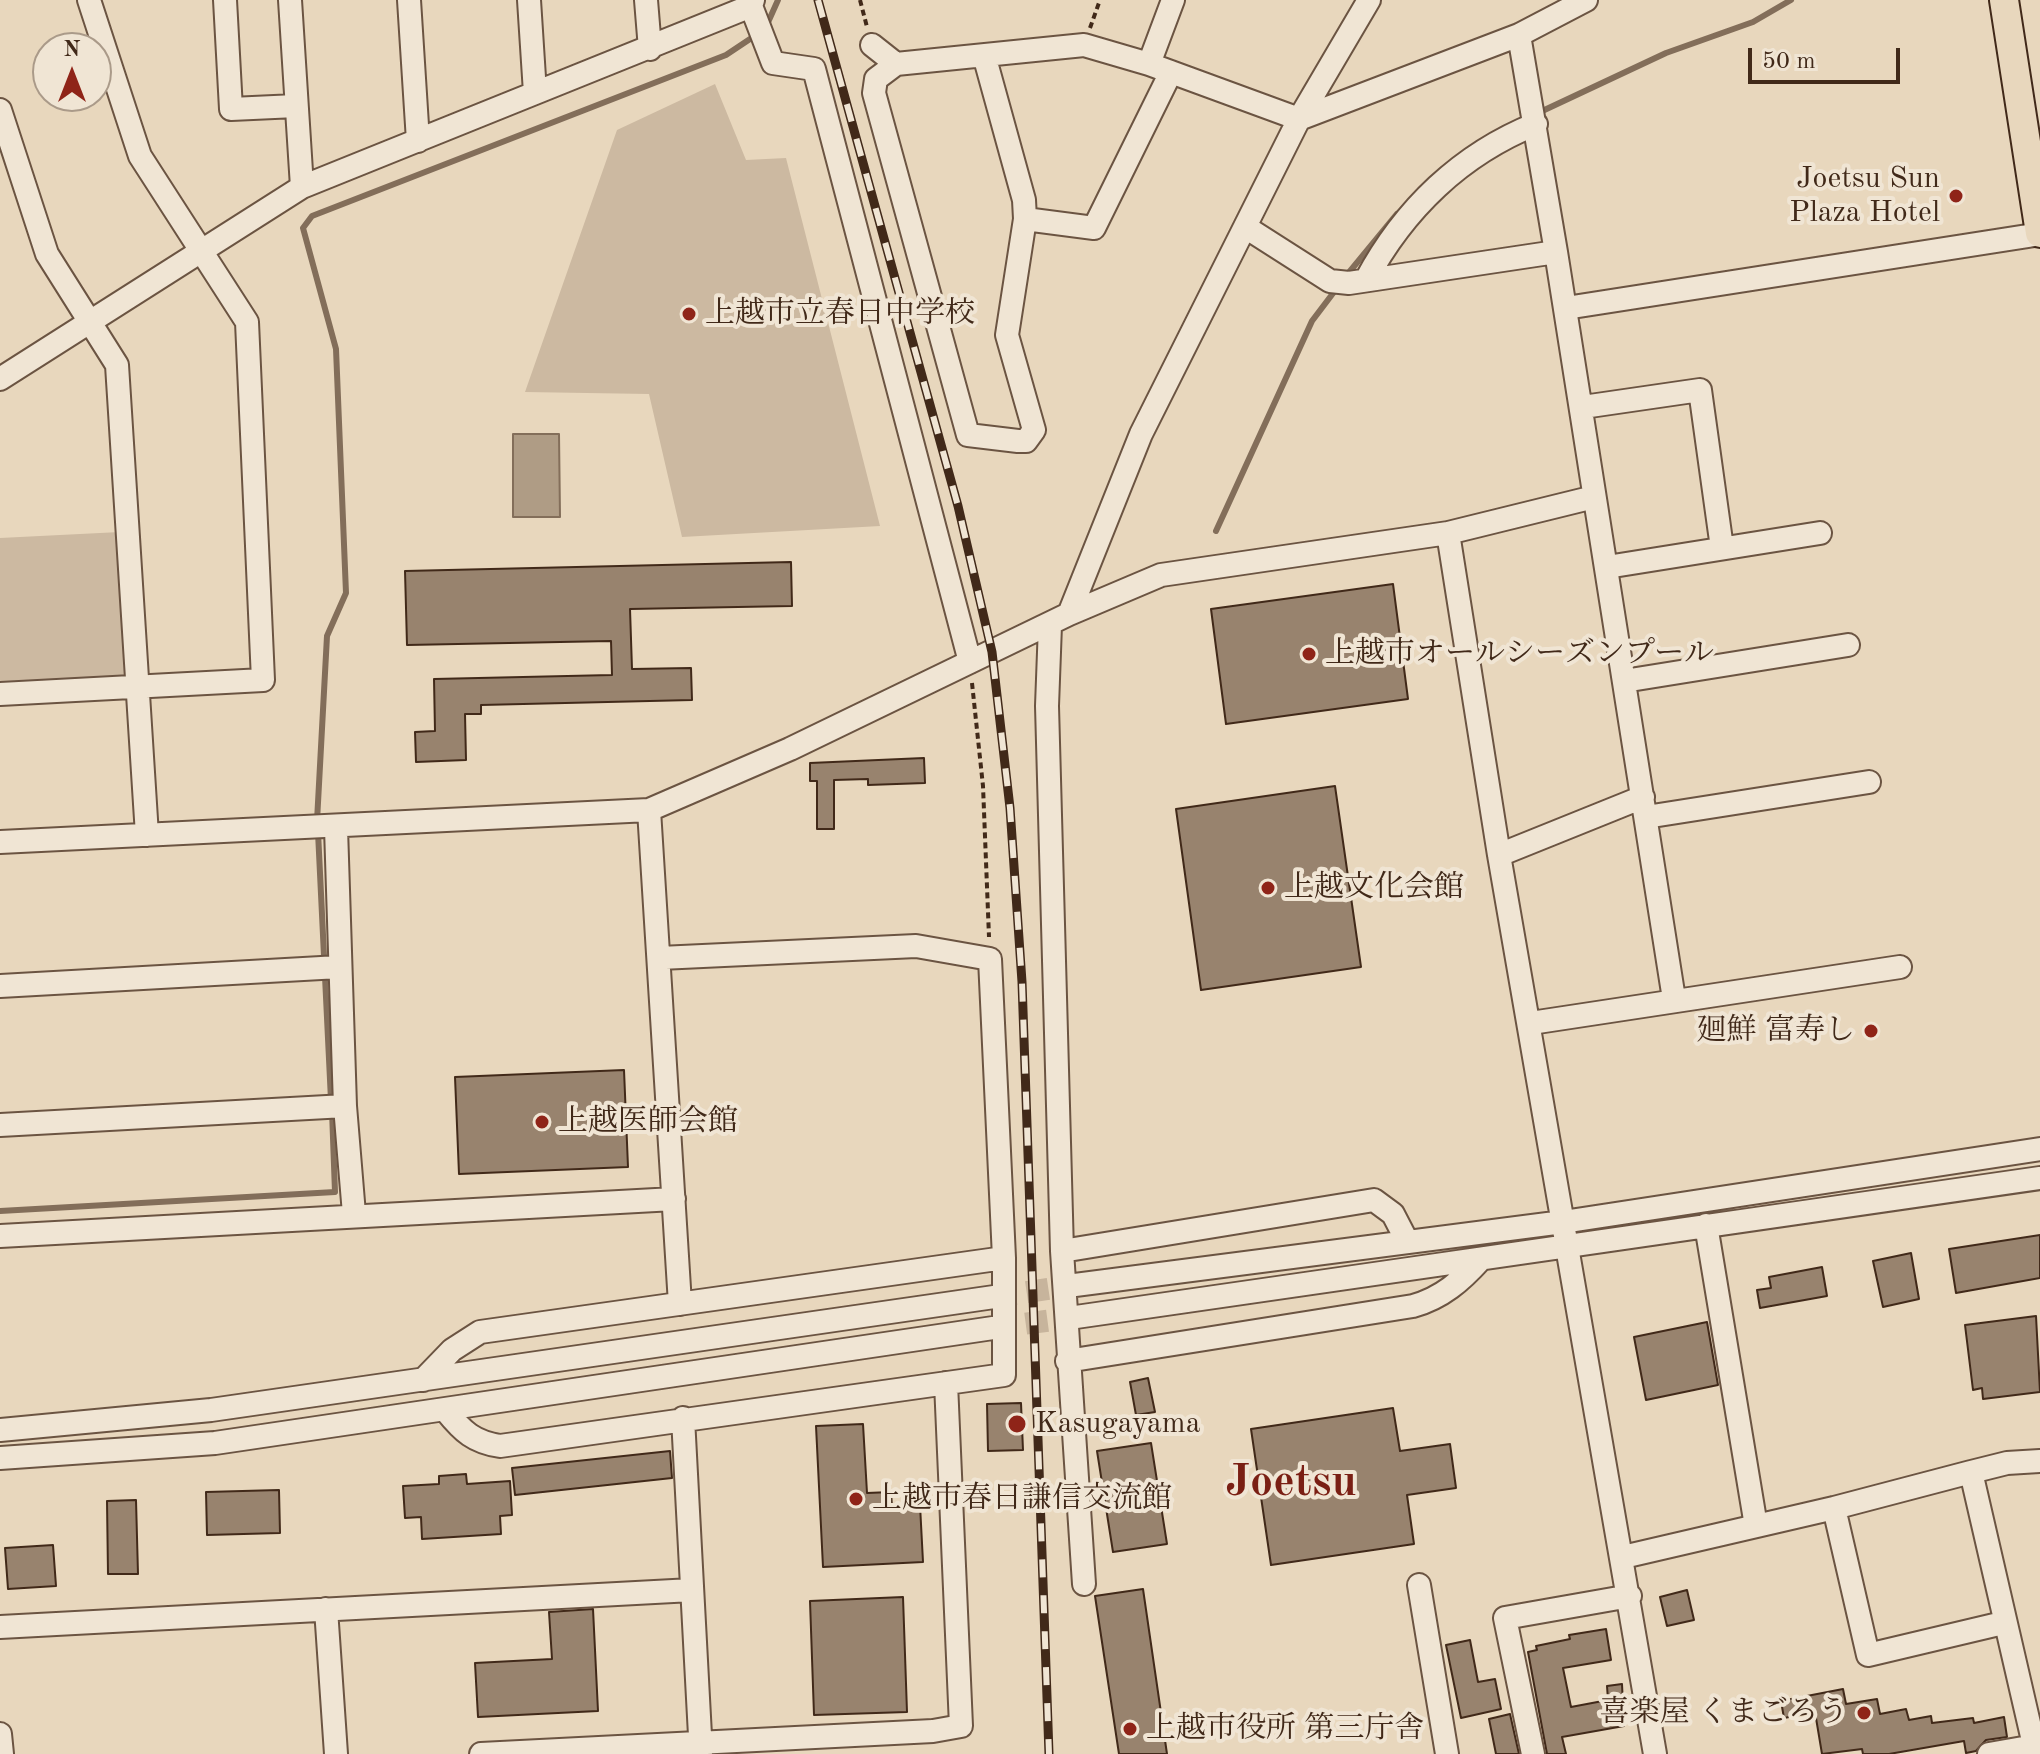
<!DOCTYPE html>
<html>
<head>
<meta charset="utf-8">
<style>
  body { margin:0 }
  #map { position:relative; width:2040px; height:1754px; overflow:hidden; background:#e8d7bd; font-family:"Old Standard TT",serif }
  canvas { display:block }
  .north { position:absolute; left:32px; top:32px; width:80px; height:80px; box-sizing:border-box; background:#f0e5d4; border:2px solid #aa9a89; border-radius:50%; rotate:0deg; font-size:22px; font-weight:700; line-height:32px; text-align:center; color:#412919 }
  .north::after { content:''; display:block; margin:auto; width:28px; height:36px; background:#8f2418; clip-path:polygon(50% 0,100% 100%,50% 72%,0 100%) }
  .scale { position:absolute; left:1748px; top:48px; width:152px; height:36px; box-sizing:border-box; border:4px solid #412919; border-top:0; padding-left:10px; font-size:24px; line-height:28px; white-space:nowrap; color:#412919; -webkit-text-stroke:6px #f0e5d4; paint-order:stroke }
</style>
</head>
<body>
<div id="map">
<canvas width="2040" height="1754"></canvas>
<div class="north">N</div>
<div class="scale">50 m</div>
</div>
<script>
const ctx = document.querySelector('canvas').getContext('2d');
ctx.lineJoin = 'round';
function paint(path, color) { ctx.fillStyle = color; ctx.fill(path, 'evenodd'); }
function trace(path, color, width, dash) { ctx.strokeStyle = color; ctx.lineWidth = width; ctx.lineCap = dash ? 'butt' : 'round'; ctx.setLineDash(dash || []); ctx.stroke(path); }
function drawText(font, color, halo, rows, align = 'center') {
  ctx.font = font + ' "Old Standard TT","Noto Serif JP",serif'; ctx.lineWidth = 8; ctx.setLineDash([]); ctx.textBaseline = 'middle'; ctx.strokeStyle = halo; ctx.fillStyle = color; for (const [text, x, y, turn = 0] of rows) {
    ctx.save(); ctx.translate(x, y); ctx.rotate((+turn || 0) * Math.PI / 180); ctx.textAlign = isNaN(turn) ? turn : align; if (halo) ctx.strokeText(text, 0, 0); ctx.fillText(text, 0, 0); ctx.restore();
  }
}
const green = new Path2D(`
  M715 84 746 160 786 158 880 526 682 537 649 394 525 392 617 130Z
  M120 532 128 675 0 683V538Z`);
const water = new Path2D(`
  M513 434H559L560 517H513Z`);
const stream = new Path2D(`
  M765 29 778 0
  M1538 113 1666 53 1753 22 1791 0
  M1346 276 1397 214
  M1216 531 1312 321 1337 288
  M317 821 327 636 346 593 336 349 303 228 312 216 726 55 756 35
  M318 832 331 1100
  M0 1211 335 1192 332 1111`);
const building = new Path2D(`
  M791 562 792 606 630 609 632 669 691 668 692 700 481 705V714H465L466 760 416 762 415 732 435 731 434 679 612 675 611 641 407 645 405 571Z
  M1393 584 1408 699 1226 724 1211 609Z
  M924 758 925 783 868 785V779L834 780V829H817V781H810V763Z
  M1335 786 1361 967 1201 990 1176 809Z
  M624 1070 628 1167 459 1174 455 1077Z
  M2040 1235V1278L1956 1293 1949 1249Z
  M1911 1253 1919 1299 1883 1307 1873 1261Z
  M1822 1267 1827 1296 1760 1308 1757 1290 1771 1288 1769 1277Z
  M2036 1316 2040 1392 1983 1399 1982 1388 1973 1390 1965 1325Z
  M1707 1322 1718 1385 1646 1400 1634 1337Z
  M1148 1378 1155 1412 1136 1415 1130 1382Z
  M1021 1403 1023 1450 988 1451 987 1404Z
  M1393 1408 1400 1451 1450 1444 1456 1488 1407 1495 1414 1544 1271 1565 1251 1429Z
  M863 1424 867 1493 891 1492 892 1507 920 1505 923 1562 823 1567 816 1426Z
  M1151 1443 1167 1544 1113 1552 1097 1451Z
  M670 1451 672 1478 515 1495 512 1468Z
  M466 1474 467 1484 510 1481 512 1515 500 1516 501 1534 422 1539 421 1517 405 1518 403 1486 439 1484V1476Z
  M279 1490 280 1533 207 1535 206 1492Z
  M136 1500 138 1574H108L107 1501Z
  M53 1545 56 1586 8 1589 5 1548Z
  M1143 1589 1167 1754H1119L1095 1596Z
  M1687 1590 1694 1620 1667 1626 1660 1597Z
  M903 1597 907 1712 814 1715 810 1601Z
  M593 1609 598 1711 478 1717 475 1663 552 1659 549 1612Z
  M1606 1629 1611 1660 1563 1668 1571 1707 1608 1700 1607 1686 1622 1684 1624 1726 1562 1737 1566 1754H1547L1528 1652 1537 1650 1536 1646 1570 1639 1569 1635Z
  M1470 1640 1478 1682 1495 1679 1501 1709 1461 1718 1446 1645Z
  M1843 1689 1846 1704 1877 1699 1880 1714 1906 1709 1909 1720 1931 1716 1932 1723 1973 1718 1974 1723 2004 1717 2007 1737 1986 1740 1976 1751 1966 1753 1964 1741 1889 1754H1863L1862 1749 1822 1754 1815 1712 1784 1718 1781 1701Z
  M1510 1714 1519 1754H1496L1489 1719Z`);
const minorTunnel = new Path2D(`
  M994 1297 1075 1285
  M993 1328 1076 1317`);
const path = new Path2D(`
  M860 0 867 27
  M1090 28 1100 0
  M972 683 983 786 989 937`);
const minor = new Path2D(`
  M225 0 231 109 296 106
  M290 0 302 187
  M409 0 418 141
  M529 0 535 93
  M646 0 650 49
  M753 0 751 6 773 63 814 69 970 662
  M1519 35 1556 252
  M872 45 896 64 1084 45 1149 64 1299 119 1519 35 1586 0
  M984 55 1024 200 1025 219
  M896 64 876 79 874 93 968 435 1018 441H1026L1034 430 1007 335 1025 219 1094 228 1171 72
  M1149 64 1173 0
  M0 110 47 254 117 365 147 835
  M1247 228 1330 281 1349 283 1556 252 1674 999
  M1366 280C1404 209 1461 154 1536 124
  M1566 308 2040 234
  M0 379 302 187 751 6
  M1583 407 1700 390 1722 548
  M1448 533 1499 855 1655 1754
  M1607 567 1820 533
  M1069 614 1141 434 1299 119 1369 0
  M1050 625 1047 706 1062 1251 1084 1584
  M1624 681 1848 645
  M0 694 263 680 247 322 140 156 89 0
  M649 810 680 1304
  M1646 817 1869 782
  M336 828 345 1106 354 1214
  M0 842 649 810 790 749 1069 614 1161 575 1448 533 1594 497
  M1499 855 1643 797
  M0 986 339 967
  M1531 1023 1900 967
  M0 1125 345 1106
  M1706 1225 1756 1526
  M0 1236 674 1199
  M1062 1251 1374 1200 1393 1214 1407 1241
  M1075 1285 1563 1222 2040 1149
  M1076 1317 2040 1178
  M1067 1361 1413 1306C1442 1298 1461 1281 1481 1259
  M423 1380 452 1350 480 1332 1004 1258
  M446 1411C463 1432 474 1442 500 1446L1004 1375V1258L990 959 916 946 660 958
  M683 1418 701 1754
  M0 1430 211 1410 994 1297
  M0 1458 215 1443 993 1328
  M1971 1472 2007 1463 2040 1461
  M1834 1508 1868 1655 2003 1623
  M1623 1557 1834 1508 1971 1472 2034 1745
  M1419 1585 1447 1754
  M326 1609 336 1754
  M0 1627 692 1590
  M0 1734 2 1754
  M481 1754 933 1731 961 1726 946 1383
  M1533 1754 1505 1618 1630 1596
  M1989 1754 2040 1745`);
const major = new Path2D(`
  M2004 0 2040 233`);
const rail = new Path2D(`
  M818 0 958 506 992 652 1010 808 1022 982 1049 1754`);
const markers = [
  [1956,196,8,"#8f2418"],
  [689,314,8,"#8f2418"],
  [1309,654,8,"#8f2418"],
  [1268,888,8,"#8f2418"],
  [1871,1031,8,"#8f2418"],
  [542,1122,8,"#8f2418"],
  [1017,1424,10,"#8f2418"],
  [856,1499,8,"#8f2418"],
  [1864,1713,8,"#8f2418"],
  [1130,1729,8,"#8f2418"]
];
const poiNames = [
  ["Joetsu Sun",1940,179,"right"],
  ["Plaza Hotel",1940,213,"right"],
  ["上越市立春日中学校",705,314],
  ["上越市オールシーズンプール",1325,654],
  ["上越文化会館",1284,888],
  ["廻鮮 富寿し",1855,1031,"right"],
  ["上越医師会館",558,1122],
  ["Kasugayama",1035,1424],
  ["上越市春日謙信交流館",872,1499],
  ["喜楽屋 くまごろう",1848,1713,"right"],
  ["上越市役所 第三庁舎",1146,1729]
];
const townNames = [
  ["Joetsu",1291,1483]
];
paint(green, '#ccb9a1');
paint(water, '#af9c85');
trace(water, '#836e5a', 2);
trace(stream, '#836e5a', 6);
paint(building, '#98836e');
trace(building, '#412919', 2);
trace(minorTunnel, '#c7b49c', 22, [22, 11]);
trace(minor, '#6b5442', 26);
trace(major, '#412919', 32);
trace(path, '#412919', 4, [6, 4]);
trace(minor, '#f0e5d4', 22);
trace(major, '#e8d7bd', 28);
trace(rail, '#412919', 9);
trace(rail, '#f0e5d4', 6, [18]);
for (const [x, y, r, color] of markers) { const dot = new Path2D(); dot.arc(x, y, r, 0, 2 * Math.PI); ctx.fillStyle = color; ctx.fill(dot); trace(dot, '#f0e5d4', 3); }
drawText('30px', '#412919', '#f0e5d4', poiNames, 'left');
drawText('bold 46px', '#7a1f14', '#f0e5d4', townNames);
</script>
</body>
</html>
